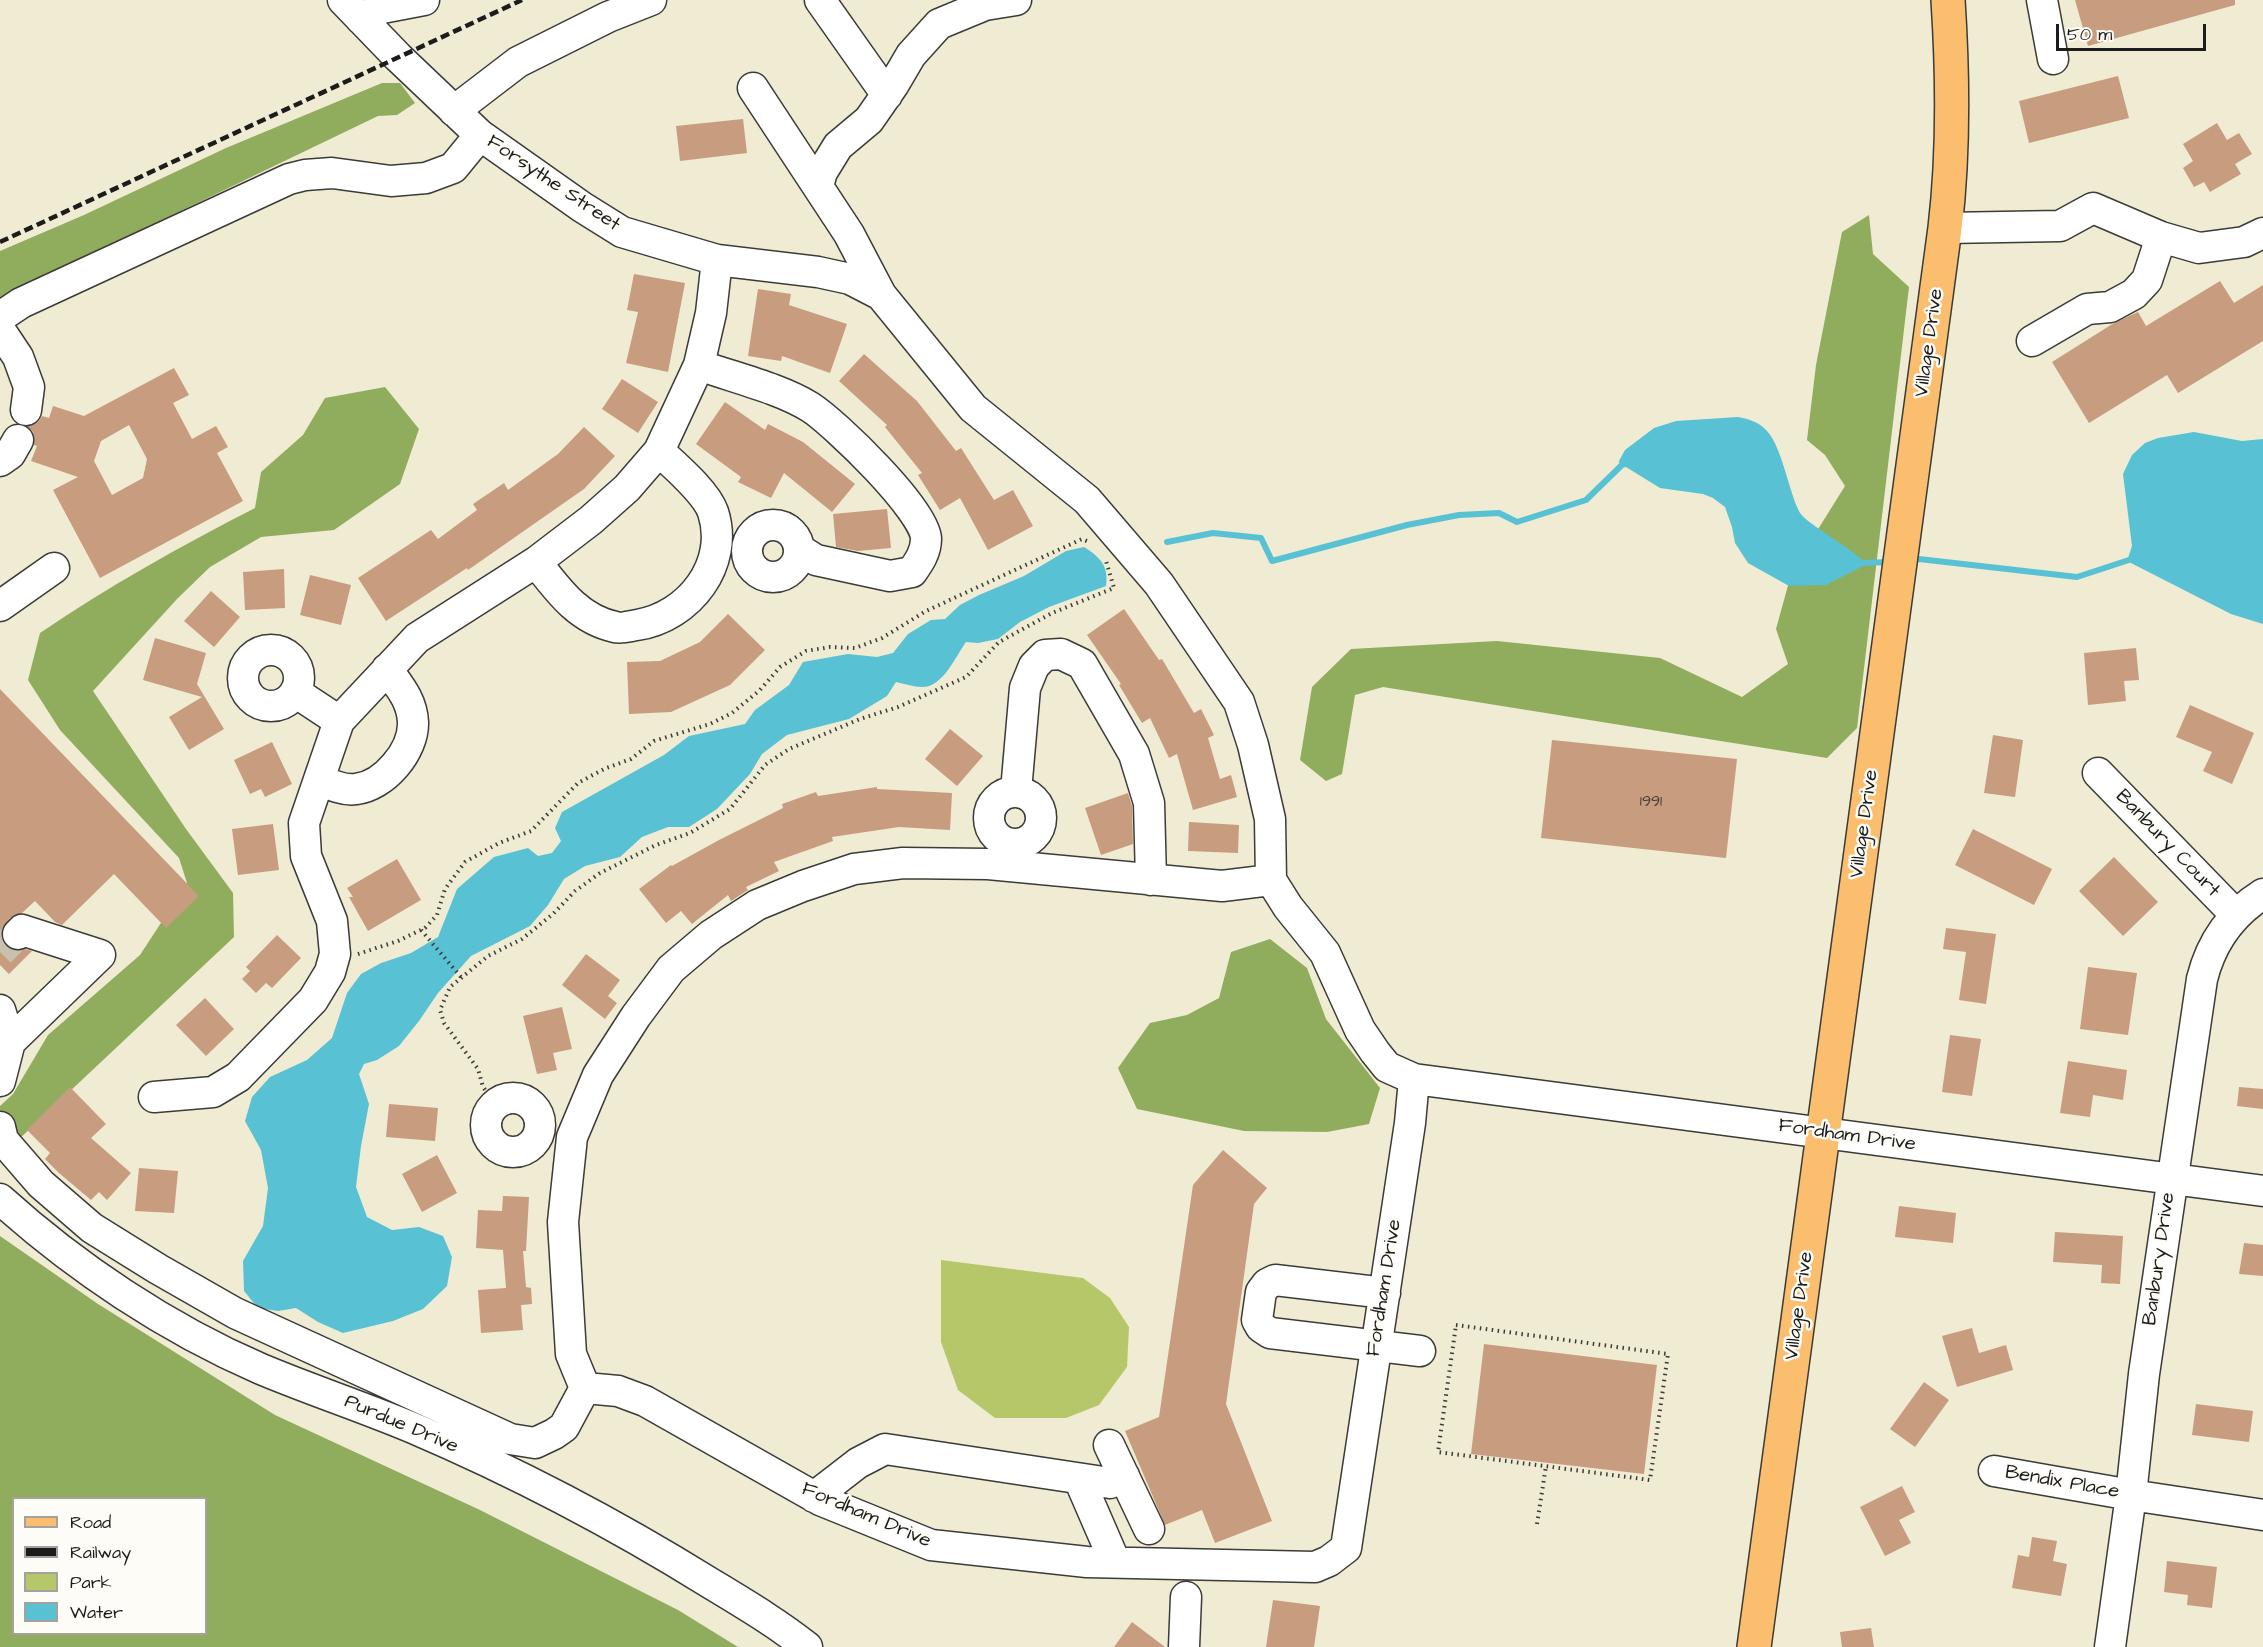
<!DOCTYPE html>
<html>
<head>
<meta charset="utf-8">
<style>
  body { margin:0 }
  #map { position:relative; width:2263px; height:1647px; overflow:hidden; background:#f0ebd3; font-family:"Architects Daughter",sans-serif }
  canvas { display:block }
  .legend { position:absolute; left:12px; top:1497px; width:195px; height:138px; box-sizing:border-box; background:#fdfcf7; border:2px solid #a3a29f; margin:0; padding:8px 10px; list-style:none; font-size:18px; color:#1c1c1c }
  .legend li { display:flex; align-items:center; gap:12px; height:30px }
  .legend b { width:30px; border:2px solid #a3a29f }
  .scale { position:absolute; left:2056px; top:24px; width:150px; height:27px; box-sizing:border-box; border:3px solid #1c1c1c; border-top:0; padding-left:8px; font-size:18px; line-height:21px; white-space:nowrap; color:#1c1c1c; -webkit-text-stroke:4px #fdfcf7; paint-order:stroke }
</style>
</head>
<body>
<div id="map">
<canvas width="2263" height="1647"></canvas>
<ul class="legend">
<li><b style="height:8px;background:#fbbd6e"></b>Road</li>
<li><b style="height:8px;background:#1c1c1c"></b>Railway</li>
<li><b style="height:16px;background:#b6c769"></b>Park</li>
<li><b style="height:16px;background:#58c1d4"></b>Water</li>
</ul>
<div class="scale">50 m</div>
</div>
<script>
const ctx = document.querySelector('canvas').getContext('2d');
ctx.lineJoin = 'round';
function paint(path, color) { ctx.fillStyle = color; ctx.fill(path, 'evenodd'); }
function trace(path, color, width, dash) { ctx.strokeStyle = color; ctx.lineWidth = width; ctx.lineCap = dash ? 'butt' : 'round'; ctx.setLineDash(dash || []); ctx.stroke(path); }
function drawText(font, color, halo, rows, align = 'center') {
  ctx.font = font + ' "Architects Daughter",sans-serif'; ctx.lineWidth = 5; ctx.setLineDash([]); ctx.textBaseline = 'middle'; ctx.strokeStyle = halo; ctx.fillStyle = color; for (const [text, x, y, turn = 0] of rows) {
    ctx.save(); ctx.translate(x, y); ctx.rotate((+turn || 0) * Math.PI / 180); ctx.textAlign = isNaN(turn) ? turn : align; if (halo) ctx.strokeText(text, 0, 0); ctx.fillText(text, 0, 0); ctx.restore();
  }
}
const green = new Path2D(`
  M941 1260 1083 1278 1110 1298 1129 1327 1127 1367 1099 1405 1066 1418H995L958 1390 941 1342Z`);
const forest = new Path2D(`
  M382 83H400L415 103 397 115 378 116 0 298V251L84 215 226 148Z
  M1869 215 1873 254 1909 287 1857 728 1827 758 1383 687 1355 695 1342 774 1326 781 1300 760 1312 687 1351 649 1497 641 1660 658 1742 697 1788 664 1776 629 1792 571 1845 486 1825 455 1807 440 1816 365 1842 232Z
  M385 387 419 429 400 484 334 530 261 537 210 567 177 599 93 691 186 829 233 893 234 937 1 1156 0 1106 13 1094 48 1035 140 955 187 883 179 858 60 730 28 680 40 633C109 586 181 546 255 508L261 472 303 435 325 398Z
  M1270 939 1307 968 1326 1019 1380 1088 1369 1124 1327 1132 1244 1131 1137 1109 1118 1068 1150 1023 1187 1015 1219 998 1231 952Z
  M0 1236 98 1304 275 1415 480 1510 678 1610 738 1647H0ZM14 1498H206V1634H14Z`);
const water = new Path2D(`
  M1738 417C1748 419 1756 421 1764 428 1782 443 1788 491 1800 513 1806 523 1854 550 1867 564L1826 585 1789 586 1748 563 1735 543 1732 527 1725 507 1713 498 1703 494 1660 488 1626 467 1620 468 1619 461 1625 450 1654 428 1676 421Z
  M2194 432 2242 441 2263 439V624L2231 614 2127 561 2132 546 2123 474 2132 455 2145 443 2158 438Z
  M1084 547C1100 557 1109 566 1106 586L1049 607 1020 622 998 639 978 643 966 642C956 656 946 680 929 686 919 689 906 684 896 682L887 696 849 719 787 735 762 754 750 774 717 809 689 827H668L642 837 620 857 585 866 564 879 548 905 530 926 471 956 438 993 419 1021 399 1046 377 1060 364 1064 359 1074 369 1104 361 1146 356 1187 367 1217 392 1230 419 1227 443 1236 452 1257 447 1286 423 1309 393 1321 343 1333 318 1322 296 1308 278 1311 258 1308 244 1291 243 1261 263 1226 268 1188 261 1150 245 1121 252 1097 270 1077 307 1060 332 1038 347 993 361 974 381 963 411 953 438 937 457 889 494 857 528 848 538 856 552 853 561 841 555 828 562 812 664 755 689 736 745 724 755 710 789 685 803 662 848 654 877 657 893 653 908 634 931 620 945 619 960 605 979 595 1024 576 1066 551Z`);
const stream = new Path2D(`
  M1167 542 1213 533 1261 538 1272 561 1407 525 1459 515 1499 513 1517 522 1586 500 1625 462
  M1909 560 1919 559 2077 577 2135 558
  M1861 563 1890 562`);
const building = new Path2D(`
  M2075 0H2235V5L2088 46Z
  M2118 76 2129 118 2029 143 2019 101Z
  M743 119 747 153 680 161 676 126Z
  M2217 123 2227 140 2239 133 2252 154 2235 164 2241 174 2210 192 2204 182 2194 187 2183 168 2193 161 2183 144Z
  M634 274 685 283 668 372 626 363 638 312 627 310Z
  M2220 281 2234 303 2263 285V341L2178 393 2167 375 2089 423 2052 362 2114 323 2138 312 2146 326Z
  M758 289 791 294 789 305 847 324 830 373 782 356 781 361 748 356Z
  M864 354 917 401 956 451 961 448 994 500 1013 490 1033 526 988 550 960 498 940 510 918 475 922 473 885 427 887 425 839 381Z
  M174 368 189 395 173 403 192 439 216 426 228 447 217 453 243 501 100 578 53 490 78 477 31 461 37 446 34 445 33 432 28 427 39 421 42 416 49 418 53 406 84 416ZM129 425 147 459 143 478 112 495 94 461 101 441Z
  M622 379 658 402 638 433 602 409Z
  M725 402 765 430 768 424 803 442 855 484 832 512 784 473 771 498 738 482 741 477 696 444Z
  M584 427 615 456 584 489 468 570 467 568 386 621 358 578 431 530 438 539 477 510 473 504 504 483 508 490 558 454Z
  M887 509 891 548 858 551 836 547 833 514Z
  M284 569 285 608 245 610 243 572Z
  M310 575 351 585 341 625 300 615Z
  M211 591 240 617 214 647 184 621Z
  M1124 609 1159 660 1162 659 1194 713 1201 709 1214 735 1208 738 1220 779 1231 775 1237 797 1193 810 1177 754 1169 758 1150 718 1142 723 1119 685 1121 684 1087 635Z
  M728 614 765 650 730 685 671 712 629 714 627 662 660 661 700 642Z
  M155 638 206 653 197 684 224 729 189 750 169 717 202 697 143 680Z
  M2136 648 2139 680 2124 681 2126 701 2088 705 2084 653Z
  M0 689 199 896 166 928 114 874 62 925 55 922 35 901 22 913 10 918 1 930 2 939 5 946 14 951 25 949 32 951 9 974 0 965Z
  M2190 705 2254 733 2232 784 2203 771 2212 752 2176 737Z
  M950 729 983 756 957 786 925 759Z
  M1993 735 2023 740 2015 797 1984 793Z
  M1552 740 1737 759 1726 858 1541 838Z
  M272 742 292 784 265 797 261 789 250 794 234 760Z
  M877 787V789L952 793 950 830 899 827 832 837 833 841 774 862 779 871 746 887 748 890 731 901 728 895 692 924 681 911 666 923 639 889 671 865 672 866 719 840 783 808 782 804 816 792 818 796Z
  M1128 793 1132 806 1133 844 1101 855 1085 808Z
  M1189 822 1239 825 1238 853 1188 851Z
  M273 824 279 870 238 875 232 829Z
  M1973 829 2052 869 2034 905 1955 865Z
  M2114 857 2158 902 2123 936 2079 891Z
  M397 859 421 900 368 931 349 897H353L347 888Z
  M1946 928 1996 934 1986 1004 1959 1000 1966 952 1943 949Z
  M277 935 301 958 272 988 266 983 256 993 242 979 250 971 246 967Z
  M586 954 620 980 608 996 617 1003 605 1019 562 985Z
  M2088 967 2137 973 2128 1035 2080 1029Z
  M205 998 234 1029 206 1056 176 1025Z
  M562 1007 572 1049 553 1053 557 1070 537 1074 523 1016Z
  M1950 1035 1981 1039 1972 1096 1942 1092Z
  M2068 1061 2127 1070 2123 1100 2093 1095 2090 1117 2060 1113Z
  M70 1087 106 1124 91 1138 131 1173 107 1200 99 1192 91 1200 59 1173 45 1159 50 1153 27 1130Z
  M2239 1087 2263 1089V1109L2237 1106Z
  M389 1104 438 1108 435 1141 386 1137Z
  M1223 1150 1267 1188 1254 1204 1226 1404 1272 1521 1215 1543 1202 1510 1165 1525 1125 1431 1159 1417 1193 1185Z
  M437 1155 457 1193 422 1212 402 1174Z
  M139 1168 178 1171 174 1213 135 1211Z
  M503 1196 529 1197 526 1251H523L526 1287 531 1288 532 1304 521 1305 523 1330 481 1333 478 1290 506 1288 503 1250 476 1248 478 1210 502 1211Z
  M1899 1206 1956 1213 1953 1243 1895 1237Z
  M2055 1232 2123 1236 2120 1284 2101 1283 2102 1265 2053 1262Z
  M2244 1243 2263 1245V1276L2239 1274Z
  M1972 1328 1979 1353 2006 1345 2013 1370 1957 1387 1942 1336Z
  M1484 1344 1657 1365 1644 1474 1471 1454Z
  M1924 1382 1949 1400 1915 1447 1890 1429Z
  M2196 1404 2253 1411 2249 1442 2192 1435Z
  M1902 1486 1915 1512 1899 1520 1911 1543 1885 1556 1860 1507Z
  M2032 1537 2057 1541 2053 1561 2067 1564 2061 1596 2012 1588 2018 1555 2029 1557Z
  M2167 1561 2217 1567 2212 1608 2187 1605 2188 1595 2164 1592Z
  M1273 1600 1320 1606 1314 1647H1266Z
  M1132 1622 1165 1647H1114Z
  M1871 1628 1874 1647H1842L1840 1632Z`);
const minorTunnel = new Path2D(`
  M0 952 18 934`);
const path = new Path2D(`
  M421 930 461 977
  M358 954 398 941 425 928 437 915 445 889 465 862 499 843 531 831 578 783 604 769 631 759 654 741 710 724 732 713 760 690 780 667 806 651 830 647 855 648 882 638 926 611 1082 539 1089 542
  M496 1104 483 1087 478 1069 444 1023 440 1010 450 987 488 956 522 939 553 914 575 891 600 873 656 845 690 833 730 809 765 765 789 749 860 719 898 707 966 677 999 642 1052 613 1114 588 1106 561
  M1456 1325 1668 1354 1650 1480 1438 1452Z
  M1537 1524 1546 1466`);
const minor = new Path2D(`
  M343 0 398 57 480 135 582 207 622 232 717 260 818 272 850 279 881 295
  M820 0 887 95
  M2042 0 2053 59
  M361 19 382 8 424 0
  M753 88 849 234 881 295 973 408 1087 500 1159 584 1239 702 1253 745 1270 819 1271 880 1288 907 1325 953 1360 1030 1375 1052 1387 1067 1414 1079 2263 1191
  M454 111 518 62 608 17 651 0
  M818 186 822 172 838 146 869 120 894 84 911 55 939 24 985 5 1016 0
  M1945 228 2060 226 2093 208 2161 237 2199 248 2244 242 2263 233
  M0 317 21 303 289 179 305 175 332 173 391 181 426 178 453 168 480 135
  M0 330 18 357 29 387 26 410
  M2032 341 2087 309 2110 307 2134 294 2147 280 2161 237
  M699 365C735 378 779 388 810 407 835 423 926 511 926 539 926 552 919 562 912 572L890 576 816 560 800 550
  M0 461 10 454 18 440
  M747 551a26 26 0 1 1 52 0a26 26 0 1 1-52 0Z
  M536 562C558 590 578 619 615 627 621 629 630 626 637 625 689 617 730 564 713 512 706 492 674 465 659 451
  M0 606 54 568
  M243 678a28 28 0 1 1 56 0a28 28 0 1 1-56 0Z
  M295 692 339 721
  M2098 773 2236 915
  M320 780C331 785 344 791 356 789 384 786 414 751 413 722 412 700 399 686 387 669
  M1016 791 1025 688 1034 666 1045 655 1061 654 1082 664 1134 754 1149 803 1151 880
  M989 818a26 26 0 1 1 52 0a26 26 0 1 1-52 0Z
  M0 1010 10 1042 100 955 22 930 18 934
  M0 1081 10 1042
  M154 1097 213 1092 238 1077 313 1000 330 972 335 954 332 921 306 856 304 823 339 721 417 638 536 562 591 520 627 488 659 451 699 365 711 313 717 260
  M486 1125a27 27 0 1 1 54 0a27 27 0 1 1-54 0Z
  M0 1127 3 1140 41 1184 92 1228 158 1269 235 1313 510 1439 535 1443 554 1434 564 1427 585 1388
  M0 1199C75 1267 168 1329 261 1369 311 1390 363 1407 413 1428 516 1472 615 1524 710 1583 743 1603 777 1623 807 1647
  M1385 1293 1275 1280 1267 1284 1261 1292 1257 1320 1261 1327 1270 1333 1420 1351
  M585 1388 618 1391 645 1401 820 1500 931 1545 1087 1562 1315 1567 1329 1561 1346 1548 1410 1123 1414 1079
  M585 1388 571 1354 563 1222 572 1137 598 1075 636 1016 671 969 711 935 757 905 803 886 854 869 903 863 988 864 1222 886 1271 880
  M1109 1445 1149 1529
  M1994 1471 2131 1495 2263 1515
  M1079 1479 1115 1562
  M814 1497 858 1463 885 1449 1110 1483 1124 1476
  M1184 1647 1186 1597
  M2110 1647 2131 1495 2144 1374 2202 979C2211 943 2231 914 2263 894`);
const major = new Path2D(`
  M1754 1647 1945 228C1954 152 1953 76 1948 0`);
const rail = new Path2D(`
  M0 242 522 0`);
const numberNames = [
  ["1991",1651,803]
];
const streetNames = [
  ["Forsythe Street",553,184,34],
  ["Village Drive",1930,343,-82],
  ["Village Drive",1865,824,-82],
  ["Banbury Court",2167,844,46],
  ["Fordham Drive",1847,1136,8],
  ["Banbury Drive",2160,1259,-82],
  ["Fordham Drive",1385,1288,-81],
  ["Village Drive",1800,1306,-82],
  ["Purdue Drive",401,1425,23],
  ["Bendix Place",2062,1483,10],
  ["Fordham Drive",866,1516,23]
];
paint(green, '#b6c769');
paint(forest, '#90ac5d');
paint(water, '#58c1d4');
trace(stream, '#58c1d4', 6);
paint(building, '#c89c7e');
trace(minorTunnel, '#c6c2ae', 30, [30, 15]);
trace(minor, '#3c3b37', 33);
trace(major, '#3c3b37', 36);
trace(path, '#3c3b37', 4, [1.5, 4.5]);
trace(minor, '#fff', 30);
trace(major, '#fbbd6e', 33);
trace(rail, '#1c1c1c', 4.5, [9, 4.5]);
drawText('16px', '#473c34', null, numberNames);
drawText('20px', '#1c1c1c', '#fdfcf7', streetNames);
</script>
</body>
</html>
